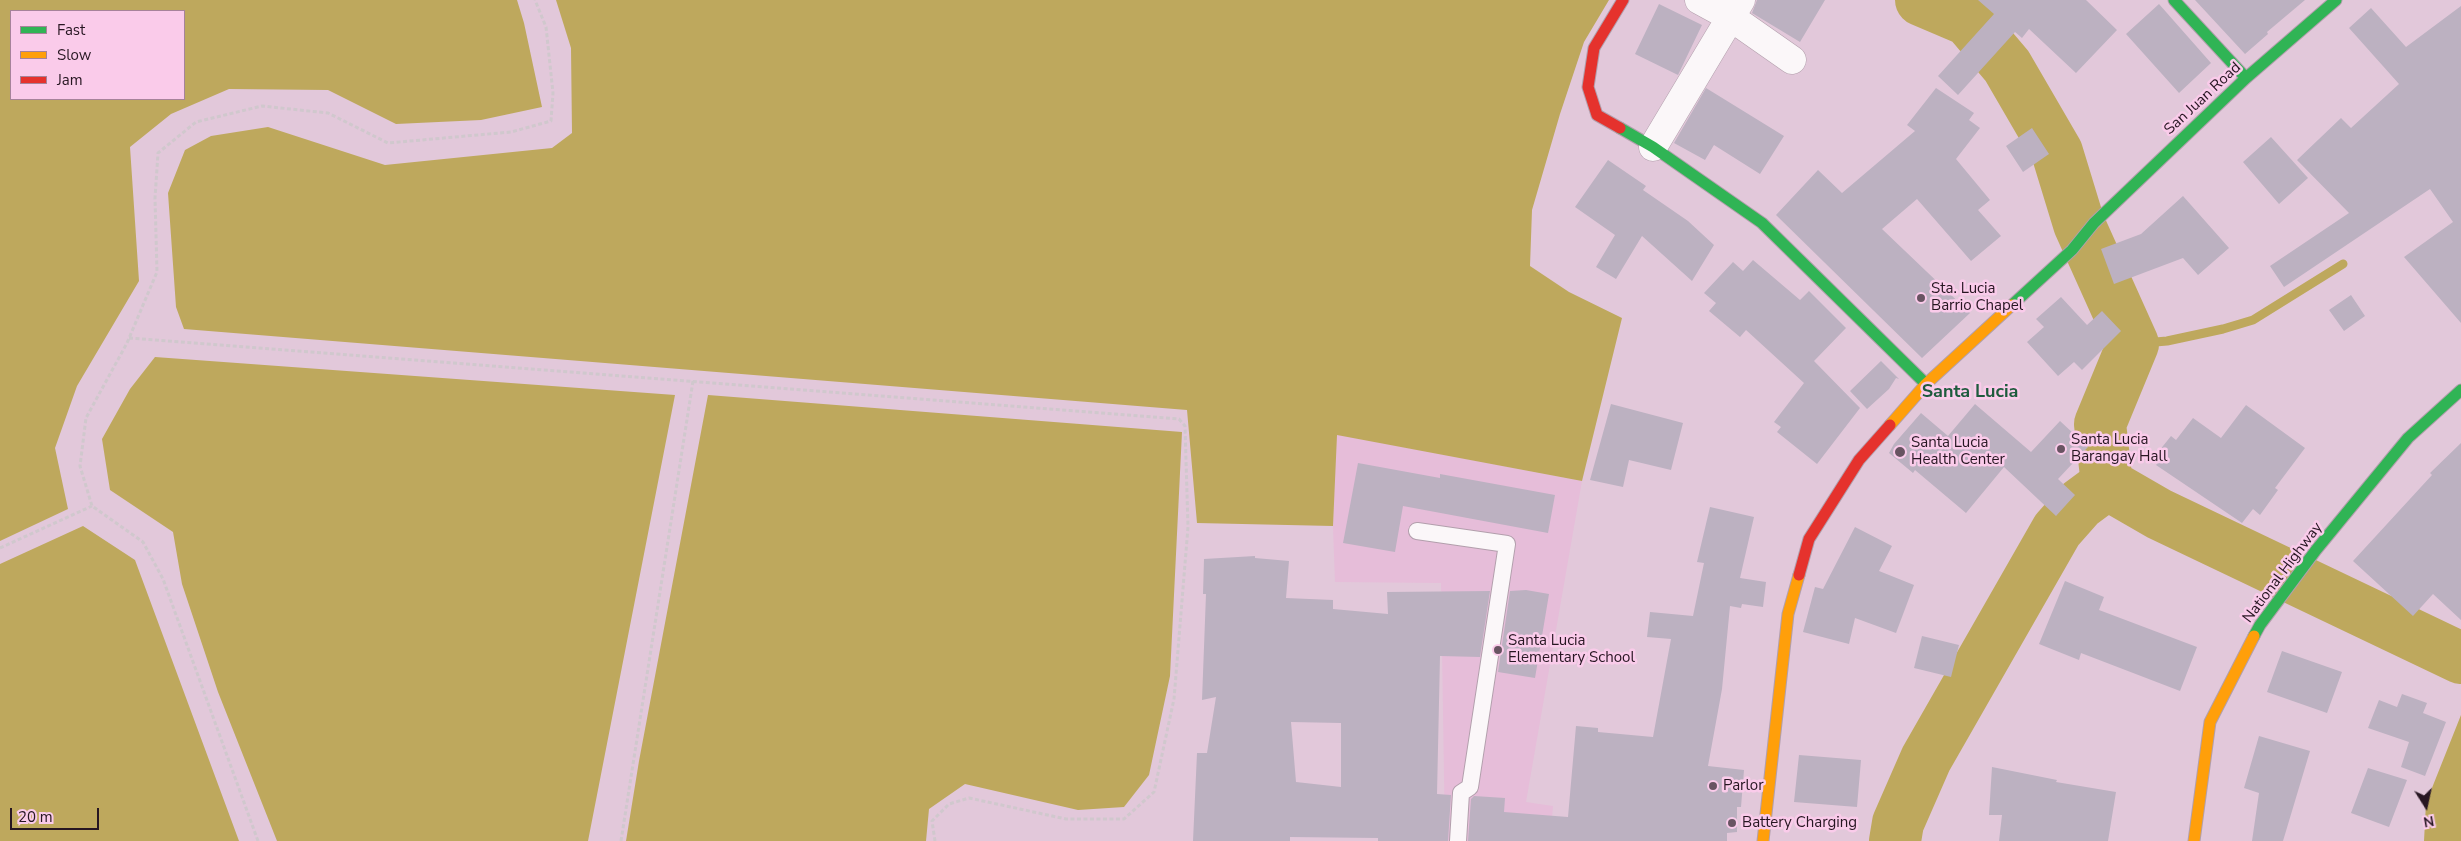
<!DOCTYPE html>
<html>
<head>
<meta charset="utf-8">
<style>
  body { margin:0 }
  #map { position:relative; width:2461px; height:841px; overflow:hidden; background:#e2c8da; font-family:"Nunito Sans",sans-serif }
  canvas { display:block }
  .legend { position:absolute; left:10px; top:10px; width:175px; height:90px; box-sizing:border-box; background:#facbea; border:1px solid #a6839a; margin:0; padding:6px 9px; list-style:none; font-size:15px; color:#271622 }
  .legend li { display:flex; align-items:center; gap:10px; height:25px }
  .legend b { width:25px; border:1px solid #a6839a }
  .north { position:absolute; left:2401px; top:781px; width:50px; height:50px; -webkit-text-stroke:4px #facbea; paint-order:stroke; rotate:170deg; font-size:14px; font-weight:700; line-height:20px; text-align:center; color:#271622 }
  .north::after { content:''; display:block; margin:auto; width:18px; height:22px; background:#271622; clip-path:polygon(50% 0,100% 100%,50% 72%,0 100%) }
  .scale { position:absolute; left:10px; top:808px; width:89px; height:22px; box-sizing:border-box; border:2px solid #271622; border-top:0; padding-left:6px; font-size:15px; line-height:18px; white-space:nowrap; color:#271622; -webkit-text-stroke:4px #facbea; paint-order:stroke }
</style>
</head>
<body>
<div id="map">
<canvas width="2461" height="841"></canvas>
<ul class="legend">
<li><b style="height:6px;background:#30b455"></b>Fast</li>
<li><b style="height:6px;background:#ff9f0a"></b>Slow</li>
<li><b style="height:6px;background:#e5322d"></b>Jam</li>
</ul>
<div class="north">N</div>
<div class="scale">20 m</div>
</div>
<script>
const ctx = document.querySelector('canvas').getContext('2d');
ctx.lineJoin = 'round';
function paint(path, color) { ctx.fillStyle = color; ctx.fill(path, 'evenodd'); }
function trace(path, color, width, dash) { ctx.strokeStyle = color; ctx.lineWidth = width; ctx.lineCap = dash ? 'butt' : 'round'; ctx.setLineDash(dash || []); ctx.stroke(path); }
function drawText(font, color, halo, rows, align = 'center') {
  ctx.font = font + ' "Nunito Sans",sans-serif'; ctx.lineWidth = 5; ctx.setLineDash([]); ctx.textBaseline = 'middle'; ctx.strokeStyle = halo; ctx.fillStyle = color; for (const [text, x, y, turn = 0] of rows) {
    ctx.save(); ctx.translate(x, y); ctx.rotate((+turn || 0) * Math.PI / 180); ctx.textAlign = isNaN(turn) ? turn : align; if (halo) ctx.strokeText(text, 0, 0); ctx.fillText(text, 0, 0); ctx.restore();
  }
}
const built = new Path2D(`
  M1336 434 1582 481 1526 802 1553 806 1550 841H1445L1441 583 1335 582 1333 526Z`);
const water = new Path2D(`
  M0 0H517L524 23 542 107 481 120 396 124 328 90 229 89 171 114 130 147 139 281 77 386 55 448 68 509 0 541ZM11 11H184V99H11Z
  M556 0H1609L1584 42 1560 114 1532 210 1530 266 1569 292 1622 318 1582 481 1337 435 1333 526 1197 523 1187 410 184 329 176 307 168 193 185 150 211 136 268 127 385 165 552 148 572 133 571 48Z
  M155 357 675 395 588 841H277L218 692 182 584 173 532 110 490 102 439 130 389Z
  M708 395 1182 432 1170 676 1149 775 1124 807 1078 810 965 784 929 809 926 841H626L639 761Z
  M83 526 135 560 239 841H0V564Z
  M2461 715V841H2424L2426 803Z`);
const stream = new Path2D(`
  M2133 344 2167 341 2223 329 2253 320 2343 264`);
const river = new Path2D(`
  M1921 0 1968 20 2007 66 2057 152 2079 224 2133 344 2100 424 2107 484 2159 514 2461 658
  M1895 841 1898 823 1926 759 2057 530 2080 504 2107 484`);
const building = new Path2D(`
  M1757 0H1825L1800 42 1752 13Z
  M1978 0H2086L2117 30 2076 73 2029 29 2022 38 2015 32 1958 95 1938 76 1994 14Z
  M2195 0H2305L2267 32 2268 34 2245 54Z
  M1659 4 1702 25 1678 75 1635 54Z
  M2159 4 2211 63 2179 93 2126 34Z
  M2461 6V323L2404 257 2453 222 2430 189 2284 287 2270 266 2349 213 2297 160 2341 118 2351 128 2399 84 2349 28 2371 8 2406 47Z
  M1706 88 1784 136 1760 174 1714 145 1705 160 1674 143Z
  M1936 88 1974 113 1969 120 1980 128 1956 159 1990 200 1978 210 2001 236 1971 261 1917 199 1882 229 1970 313 1922 358 1776 215 1818 170 1842 193 1915 131 1907 125Z
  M2032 128 2049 154 2023 172 2006 146Z
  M2271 137 2308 178 2279 204 2243 162Z
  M1608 160 1646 186 1643 190 1688 221 1714 245 1692 281 1642 236 1616 279 1596 267 1615 235 1575 207Z
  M2183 196 2229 248 2198 275 2183 258 2114 284 2101 249 2141 234Z
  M1753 260 1800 300 1809 291 1846 328 1814 361 1860 408 1817 464 1777 432 1781 427 1774 422 1804 383 1746 330 1740 337 1709 311 1716 303 1704 293 1733 262 1743 271Z
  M2351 295 2365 316 2344 331 2329 310Z
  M2061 297 2087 325 2102 311 2121 331 2082 370 2074 362 2058 376 2027 342 2044 327 2036 319Z
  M1881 361 1899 379 1896 378 1889 389 1867 409 1850 391Z
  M1611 404 1683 423 1671 470 1629 460 1623 487 1590 480Z
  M1975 404 2031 452 2060 421 2088 447 2058 479 2075 495 2056 516 2004 467 1966 513 1915 470 1913 473 1889 453 1894 444 1921 413 1948 436Z
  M2246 405 2305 448 2275 488 2278 490 2260 515 2253 509 2242 523 2156 465 2160 460 2155 456 2171 436 2176 440 2193 418 2221 438Z
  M2461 443V620L2433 594 2413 616 2353 561 2432 475 2430 473Z
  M1358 463 1440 478V474L1555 495 1548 533 1403 506 1395 552 1343 543Z
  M1710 507 1754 517 1740 578 1766 582 1763 607 1742 604 1741 608 1730 606 1722 689 1708 766 1744 770 1741 807H1737V832L1727 833V841H1468L1471 799 1474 796 1505 798 1504 812 1568 817 1576 726 1598 728V732L1653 737 1671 639 1647 637 1650 612 1693 616 1704 563 1697 562Z
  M1855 527 1892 546 1879 571 1914 585 1896 633 1855 618 1849 644 1803 632 1815 587 1823 589Z
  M1255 556V558L1289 561 1286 598 1333 600V609L1388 614 1387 592 1490 591 1480 657 1440 656 1437 794 1451 795 1448 841H1378V838L1290 837V841H1193L1197 753H1207L1216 697 1202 700 1206 594H1203L1204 559ZM1291 722 1341 723V787L1296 782Z
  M2065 581 2104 597 2099 610 2197 647 2180 691 2081 653 2079 660 2039 644Z
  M1526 590 1549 594 1535 678 1498 672 1510 591Z
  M1922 636 1959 645 1951 677 1914 668Z
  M2282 651 2342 672 2327 713 2267 692Z
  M2402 694 2427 703 2423 713 2446 722 2425 776 2401 767 2409 742 2368 728 2379 700 2397 707Z
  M2259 736 2310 751 2283 841H2252L2259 793 2244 788Z
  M1799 755 1861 760 1857 807 1794 802Z
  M1992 767 2057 780 2056 782 2116 792 2108 841H1999L2002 815H1989Z
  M2368 768 2407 780 2389 827 2351 813Z`);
const path = new Path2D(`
  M129 338 1179 419 1185 426 1188 527 1174 699 1154 792 1124 819H1066L969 798 949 804 932 821 935 841
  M0 548 92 506
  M258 841 163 579 143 542 92 506 80 466 86 418 127 343 157 272 155 198 158 153 196 122 262 106 328 113 388 143 511 132 551 121 553 93 546 27 535 0
  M621 841 693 381`);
const lane = new Path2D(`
  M1417 531 1507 544 1470 787 1461 793 1458 841`);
const street = new Path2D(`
  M1699 0 1732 18 1792 60
  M1653 147 1741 0`);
const fast = new Path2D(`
  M2174 0 2246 78
  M1620 128 1653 147 1762 223 1926 384
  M2012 305 2072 250 2094 223 2246 78 2336 0
  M2254 636 2260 625 2316 550 2408 438 2461 390`);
const slow = new Path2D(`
  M1890 425 1926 384 2012 305
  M1763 841 1788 614 1799 575
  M2194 841 2210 722 2254 636`);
const jam = new Path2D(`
  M1620 128 1597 115 1588 87 1594 48 1623 0
  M1799 575 1809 539 1859 460 1890 425`);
const markers = [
  [1921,298,5,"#685462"],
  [2061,449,5,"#685462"],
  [1900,452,6,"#685462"],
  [1498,650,5,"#685462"],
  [1713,786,5,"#685462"],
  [1732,823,5,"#685462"]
];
const streetNames = [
  ["San Juan Road",2203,99,-43],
  ["National Highway",2283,573,-53]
];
const poiNames = [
  ["Sta. Lucia",1931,289],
  ["Barrio Chapel",1931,306],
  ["Santa Lucia",2071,440],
  ["Barangay Hall",2071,457],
  ["Santa Lucia",1911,443],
  ["Health Center",1911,460],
  ["Santa Lucia",1508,641],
  ["Elementary School",1508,658],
  ["Parlor",1723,786],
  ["Battery Charging",1742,823]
];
const quarterNames = [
  ["Santa Lucia",1970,393]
];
paint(built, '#e6bdd9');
paint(water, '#bea85d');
trace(stream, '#bea85d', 9);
trace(river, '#bea85d', 52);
paint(building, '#bcb1c1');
trace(lane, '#b29fac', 18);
trace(street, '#b29fac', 29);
trace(fast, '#b29fac', 13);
trace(slow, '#b29fac', 13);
trace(jam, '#b29fac', 13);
trace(path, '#d0c8cd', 3, [4, 2.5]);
trace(lane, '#fbf7f9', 16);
trace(street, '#fbf7f9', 28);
trace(fast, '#30b455', 11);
trace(slow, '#ff9f0a', 11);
trace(jam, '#e5322d', 11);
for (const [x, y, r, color] of markers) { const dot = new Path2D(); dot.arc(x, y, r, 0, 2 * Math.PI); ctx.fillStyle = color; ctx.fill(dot); trace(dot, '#facbea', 2); }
drawText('15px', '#271622', '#facbea', streetNames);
drawText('15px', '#271622', '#facbea', poiNames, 'left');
drawText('bold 18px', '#1e5b3d', '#facbea', quarterNames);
</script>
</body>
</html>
